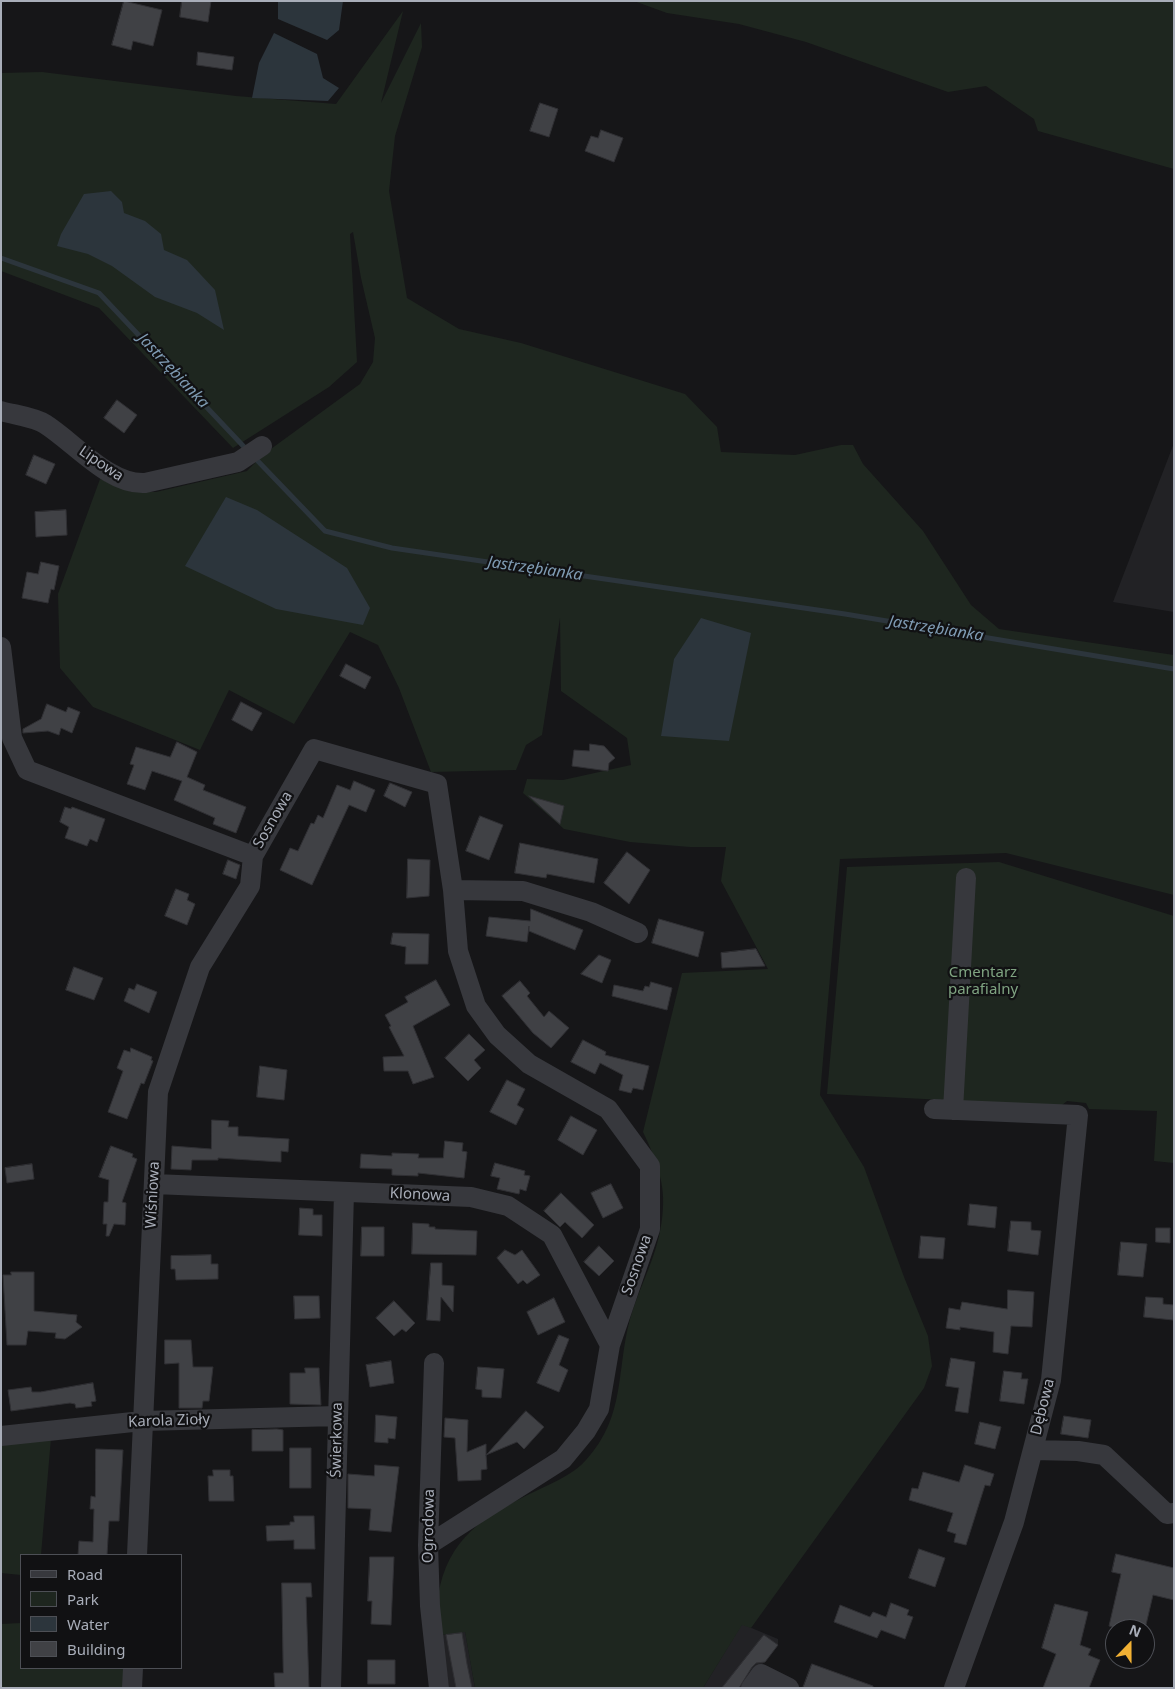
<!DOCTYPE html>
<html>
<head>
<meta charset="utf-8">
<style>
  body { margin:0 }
  #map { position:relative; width:1175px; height:1689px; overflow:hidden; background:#161618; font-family:"Noto Sans",sans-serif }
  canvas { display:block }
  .frame { position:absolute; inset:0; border:2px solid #a8adb8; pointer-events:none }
  .legend { position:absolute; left:20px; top:1554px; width:162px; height:115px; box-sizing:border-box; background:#111113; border:1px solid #4d4f55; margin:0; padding:6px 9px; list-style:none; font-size:15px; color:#a8adb8 }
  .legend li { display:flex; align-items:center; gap:10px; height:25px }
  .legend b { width:25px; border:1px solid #4d4f55 }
  .north { position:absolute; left:1105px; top:1619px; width:50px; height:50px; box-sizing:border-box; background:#111113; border:1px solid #4d4f55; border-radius:50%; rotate:22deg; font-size:14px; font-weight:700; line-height:20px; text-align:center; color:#a8adb8 }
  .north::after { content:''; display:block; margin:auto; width:18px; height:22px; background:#f2b134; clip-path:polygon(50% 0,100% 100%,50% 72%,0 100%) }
</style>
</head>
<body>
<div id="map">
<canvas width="1175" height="1689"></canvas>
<div class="frame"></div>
<ul class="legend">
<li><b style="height:6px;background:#37383d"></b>Road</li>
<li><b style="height:14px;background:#1e261f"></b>Park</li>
<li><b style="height:14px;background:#2c353c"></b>Water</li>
<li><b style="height:14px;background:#404145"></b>Building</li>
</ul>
<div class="north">N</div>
</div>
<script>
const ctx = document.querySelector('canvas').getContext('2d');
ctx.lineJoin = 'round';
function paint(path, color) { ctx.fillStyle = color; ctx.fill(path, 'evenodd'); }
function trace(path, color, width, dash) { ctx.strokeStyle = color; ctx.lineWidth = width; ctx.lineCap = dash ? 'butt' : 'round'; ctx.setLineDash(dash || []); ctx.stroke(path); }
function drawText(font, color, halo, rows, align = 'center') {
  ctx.font = font + ' "Noto Sans",sans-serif'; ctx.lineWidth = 4.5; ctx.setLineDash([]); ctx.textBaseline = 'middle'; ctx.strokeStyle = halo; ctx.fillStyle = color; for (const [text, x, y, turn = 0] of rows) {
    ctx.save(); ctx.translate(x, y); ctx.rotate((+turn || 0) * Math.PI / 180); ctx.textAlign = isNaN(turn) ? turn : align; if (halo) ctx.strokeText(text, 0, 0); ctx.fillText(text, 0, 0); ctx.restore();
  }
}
const built = new Path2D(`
  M1174 443V612L1113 602Z
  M742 1624 778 1639V1644L744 1688H703Z
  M465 1631 475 1688H449L441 1635Z`);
const green = new Path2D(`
  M634 1H1174V169L1038 131 1034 119 986 86 948 92 806 42 739 24 667 13Z
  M403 11 381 103 421 23 422 47 395 136 389 191 407 298 459 329 521 343 685 394 717 427 721 452 795 455 841 445H853L863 464 923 531 971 605 999 629 1174 655V895L1006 853 840 859 820 1095 864 1167 904 1277 928 1336 932 1366 924 1388 751 1628 742 1625 703 1688H475L465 1632 441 1635C440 1620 436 1601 440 1586 453 1532 492 1512 538 1490 554 1482 574 1474 586 1460 626 1416 616 1371 630 1319 642 1279 661 1251 663 1207 665 1181 654 1155 643 1132L682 973 768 969 721 881 726 847H690L630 842 564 829 523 793 527 779 563 780 631 765 627 738 561 691 560 618 542 735 526 745 516 770 431 772 399 688 378 645 350 632 294 724 229 690 200 750 93 707 60 668 58 594 100 479 132 492H156L247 471 264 454 360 384 373 362 375 338 361 278 353 232 350 234 357 362 329 387 233 448 99 308 1 271V73L42 72 236 96 336 104Z
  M999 862 1174 916V1163L1154 1161 1157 1111 1089 1109 1086 1103 1067 1101 1061 1106 827 1094 847 867Z
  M51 1438 41 1555H21V1575L1 1573V1445Z
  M21 1623V1668H127L126 1688H1V1624Z`);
const water = new Path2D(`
  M278 1H343L339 30 327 40 278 19Z
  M274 33 317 54 323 78 339 88 328 101 252 98 259 63Z
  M111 191 122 202 124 213 145 221 161 234 164 250 187 260 215 290 224 330 197 313 155 297 112 266 88 254 57 246 61 234 84 194Z
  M226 497 257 510 347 568 370 608 363 625 276 609 185 566Z
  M701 618 751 633 729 741 661 736 674 659Z`);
const stream = new Path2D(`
  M1 258 99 293 247 450
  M253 456 325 531 392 548 845 614 1174 669`);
const building = new Path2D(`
  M124 1 162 10 153 46 133 41 131 50 112 45Z
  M182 1H211L208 22 180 17Z
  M198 52 234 57 232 70 197 65Z
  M540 103 558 109 549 137 530 131Z
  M601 130 623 138 614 162 585 151 591 136 598 138Z
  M117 400 137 415 124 433 104 418Z
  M34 455 55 464 46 484 26 475Z
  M66 510 67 535 36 537 35 512Z
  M41 562 59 566 54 590 51 589 48 603 22 598 27 572 38 574Z
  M346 664 371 677 365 689 340 676Z
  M241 702 262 713 252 731 232 720Z
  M47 704 66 712 68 707 80 712 72 733 61 728 59 735 48 731 23 733V729L41 719Z
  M177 742 197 752 187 777 205 785 203 790 246 807 236 833 213 824 215 818 174 800 182 781 152 771 145 790 127 784 134 765 130 764 136 747 170 757Z
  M590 744 604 746 615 758 609 763 608 771 572 766 574 750 589 751Z
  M354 781 375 790 366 812 349 805 312 885 280 870 290 848 298 851 311 823 314 824 318 815 323 818 337 785 350 790Z
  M390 783 412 792 405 807 384 796Z
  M529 796 564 806 560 824Z
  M65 807 71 809 72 807 105 819 97 842 90 839 87 846 65 838 69 827 60 822Z
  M480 816 503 825 489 860 466 851Z
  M520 843 598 859 594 883 547 874 546 878 515 873Z
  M627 852 650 870 629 904 604 883Z
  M408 859 430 860 429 896 407 898Z
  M228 860 240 865 236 879 223 874Z
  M176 889 189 894 187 900 195 904 187 925 165 916Z
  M531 909 583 930 575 950 529 931V926L527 942 486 936 489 917 530 921Z
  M659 919 704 932 698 957 652 943Z
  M393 933 429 934 428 964H405L406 947 391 944Z
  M756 949 765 966 722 968 721 953Z
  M599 955 611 960 602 983 581 974Z
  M74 967 103 978 94 1000 66 990Z
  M436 980 450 1005 413 1026 434 1077 413 1084 408 1071H384L383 1057 404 1056 389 1027 391 1026 385 1015 408 1002 405 997Z
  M520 981 530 993 527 996 544 1017 549 1011 569 1028 551 1048 533 1033 502 996Z
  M651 982 672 988 667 1010 612 996 614 985 643 991 645 986 649 987Z
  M137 984 157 992 149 1013 124 1001 129 988 134 990Z
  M469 1034 485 1050 474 1060 481 1068 468 1081 445 1058Z
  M583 1040 606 1052 605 1055 649 1066 643 1090 633 1088 631 1093 619 1090 623 1075 600 1063 595 1074 571 1062Z
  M131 1048 152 1057 151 1060 153 1061 144 1084 141 1083 127 1119 108 1112 123 1071 117 1068 124 1050 130 1052Z
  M260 1066 287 1070 284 1100 257 1097Z
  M507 1080 525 1089 517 1105 524 1109 516 1125 490 1112Z
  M571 1116 597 1130 583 1155 558 1140Z
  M212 1120 229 1121 228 1127H238V1136L289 1139 288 1152 281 1151V1162L218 1158V1160H192L191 1170 171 1169 172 1146 211 1149Z
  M445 1141 463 1143 462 1151 467 1152 464 1178 418 1173V1176L392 1175V1169L360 1168 361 1154 392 1156V1153L419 1154 418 1158H443Z
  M111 1146 133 1154 132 1157 137 1159 122 1202 126 1203 125 1225 114 1224 109 1236H106L107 1224H103L104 1202H108L109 1180 99 1177Z
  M495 1163 525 1171 524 1175 530 1176 526 1191 520 1189 519 1194 497 1189 500 1178 491 1176Z
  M32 1164 34 1179 7 1183 5 1168Z
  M611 1184 623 1208 603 1218 591 1193Z
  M561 1193 594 1225 582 1238 565 1222 560 1227 544 1211Z
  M970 1204 997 1207 995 1228 968 1225Z
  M300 1208 313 1209V1215H322V1236L299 1235Z
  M1011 1221 1031 1222V1230L1041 1231 1038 1255 1008 1251Z
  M413 1223 429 1224V1227H435V1229L477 1231 476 1255 412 1254Z
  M362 1227H384V1256H361Z
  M1156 1228H1170V1243L1156 1242Z
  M921 1236 945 1238 943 1259 919 1258Z
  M1121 1242 1147 1244 1143 1277 1118 1275Z
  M599 1246 614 1261 599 1276 584 1262Z
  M505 1250 515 1255 522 1250 540 1275 527 1284 523 1280 518 1284 497 1258Z
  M211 1255V1264H218V1279L176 1280 175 1269H171V1256Z
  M431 1263H442V1285L454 1286 453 1312 441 1297 440 1321 427 1320Z
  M11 1272H34V1311L77 1315 76 1322 82 1327 65 1339 55 1338 56 1333 28 1331 26 1345H7L3 1275H11Z
  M1008 1290 1034 1292 1032 1327 1011 1326 1008 1354 993 1352 994 1332 960 1327V1330L946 1328 949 1308 960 1310 962 1302 1007 1309Z
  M294 1296H319L320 1318 295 1319Z
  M1146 1297 1163 1298V1304L1174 1305 1173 1320 1144 1317Z
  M554 1298 565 1322 538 1335 527 1312Z
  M394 1301 415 1323 406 1332 402 1329 394 1336 376 1318Z
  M559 1335 569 1339 559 1365 568 1370 559 1392 537 1383Z
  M165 1340H191L193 1367H213L209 1401H203L202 1408H179V1363L165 1364Z
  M951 1358 975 1362 968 1413 955 1411 959 1388 946 1386Z
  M391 1361 394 1383 370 1387 366 1365Z
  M478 1367 504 1369 501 1398 482 1397V1390L476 1389Z
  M305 1368H319L321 1405 290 1404V1373H305Z
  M1004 1371 1022 1373 1021 1379H1028L1024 1404 1000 1401Z
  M93 1383 96 1401 91 1402 92 1406 76 1408 75 1404 70 1403 11 1411 8 1390 31 1387 32 1392H40Z
  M526 1411 544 1427 524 1449 517 1442 486 1455 487 1469 481 1470V1480L458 1481 455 1438 444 1437 445 1418 468 1420 467 1452 486 1444V1455Z
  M376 1415 397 1417 395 1439 388 1438V1443L375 1442Z
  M1064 1416 1091 1420 1088 1438 1061 1434Z
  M980 1422 1001 1427 995 1449 975 1444Z
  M277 1429 283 1430V1451H252V1430Z
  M290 1448H311V1488H290Z
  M96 1449 123 1450 119 1521H109L107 1555H78L79 1541 93 1542 94 1509H90L91 1496 95 1497Z
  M375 1465 399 1467 391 1532 369 1530 371 1509 348 1508V1474L374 1476Z
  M965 1465 994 1474 990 1486 985 1485 966 1545 954 1542 956 1534 947 1531 953 1513 909 1500 912 1488 918 1489 923 1472 959 1482Z
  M213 1470H230V1476H233L234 1501H209L208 1476H213Z
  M294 1516H314L315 1549H294V1540L267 1541 266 1526 290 1525V1522H294Z
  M919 1549 945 1558 935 1587 909 1578Z
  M1116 1554 1174 1568V1600L1153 1595 1145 1629H1123L1109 1626 1121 1574 1112 1572Z
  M370 1557H394L391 1625 371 1624 372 1601H368Z
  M282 1583H311L312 1597H306L309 1688H275L274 1673H283Z
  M891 1603 909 1610 907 1615 913 1617 905 1639 881 1630 877 1638 834 1622 840 1605 870 1617 873 1612 886 1617Z
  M1055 1604 1088 1612 1080 1645 1091 1649 1088 1655 1100 1660 1089 1688H1043L1056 1654 1042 1648Z
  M462 1633 467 1664 472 1688H456L446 1635Z
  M764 1635 778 1645 765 1662 756 1663 752 1667 739 1688H722Z
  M368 1660H395V1684H368Z
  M812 1664 873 1686V1688H803Z`);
const minor = new Path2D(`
  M1 411C15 415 34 417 45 424 75 443 109 485 145 483L238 462 262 446
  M1 647 12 738 27 770 253 856
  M934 1109 1078 1115 1051 1380 1014 1522 954 1688
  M953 1110 966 878
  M154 1184 471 1197 508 1206 552 1235 610 1345
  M434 1363 428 1545 430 1606 439 1688
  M1 1436 142 1421 338 1416
  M1033 1450 1078 1451 1104 1455 1167 1514 1174 1513
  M428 1545 563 1459 586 1431 599 1409 610 1345 650 1229V1166L608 1109 529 1064 497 1035 476 1006 458 951 453 890 523 891 591 912 638 933
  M137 1555 158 1092 200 967 250 886 253 856 314 749 437 784 453 890
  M132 1688 133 1668
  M331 1688 344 1192
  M751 1688 761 1674 789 1688`);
const streetNames = [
  ["Lipowa",101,464,34],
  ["Sosnowa",273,820,-60],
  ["Wiśniowa",153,1195,-87],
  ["Klonowa",420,1195,3],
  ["Sosnowa",637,1265,-71],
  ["Dębowa",1043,1407,-76],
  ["Karola Zioły",169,1421,-2],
  ["Świerkowa",337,1440,-89],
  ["Ogrodowa",429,1526,-89]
];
const parkNames = [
  ["Cmentarz",983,973],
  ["parafialny",983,990]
];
const waterNames = [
  ["Jastrzębianka",173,371,47],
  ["Jastrzębianka",535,569,8],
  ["Jastrzębianka",936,629,9]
];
paint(built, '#222225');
paint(green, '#1e261f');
paint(water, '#2c353c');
trace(stream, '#2c353c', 5);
paint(building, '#404145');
trace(building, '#303034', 1);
trace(minor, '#37383d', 20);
drawText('15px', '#a8adb8', '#111113', streetNames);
drawText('15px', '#7fa381', '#111113', parkNames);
drawText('italic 16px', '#7f9bb3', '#111113', waterNames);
</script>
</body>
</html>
